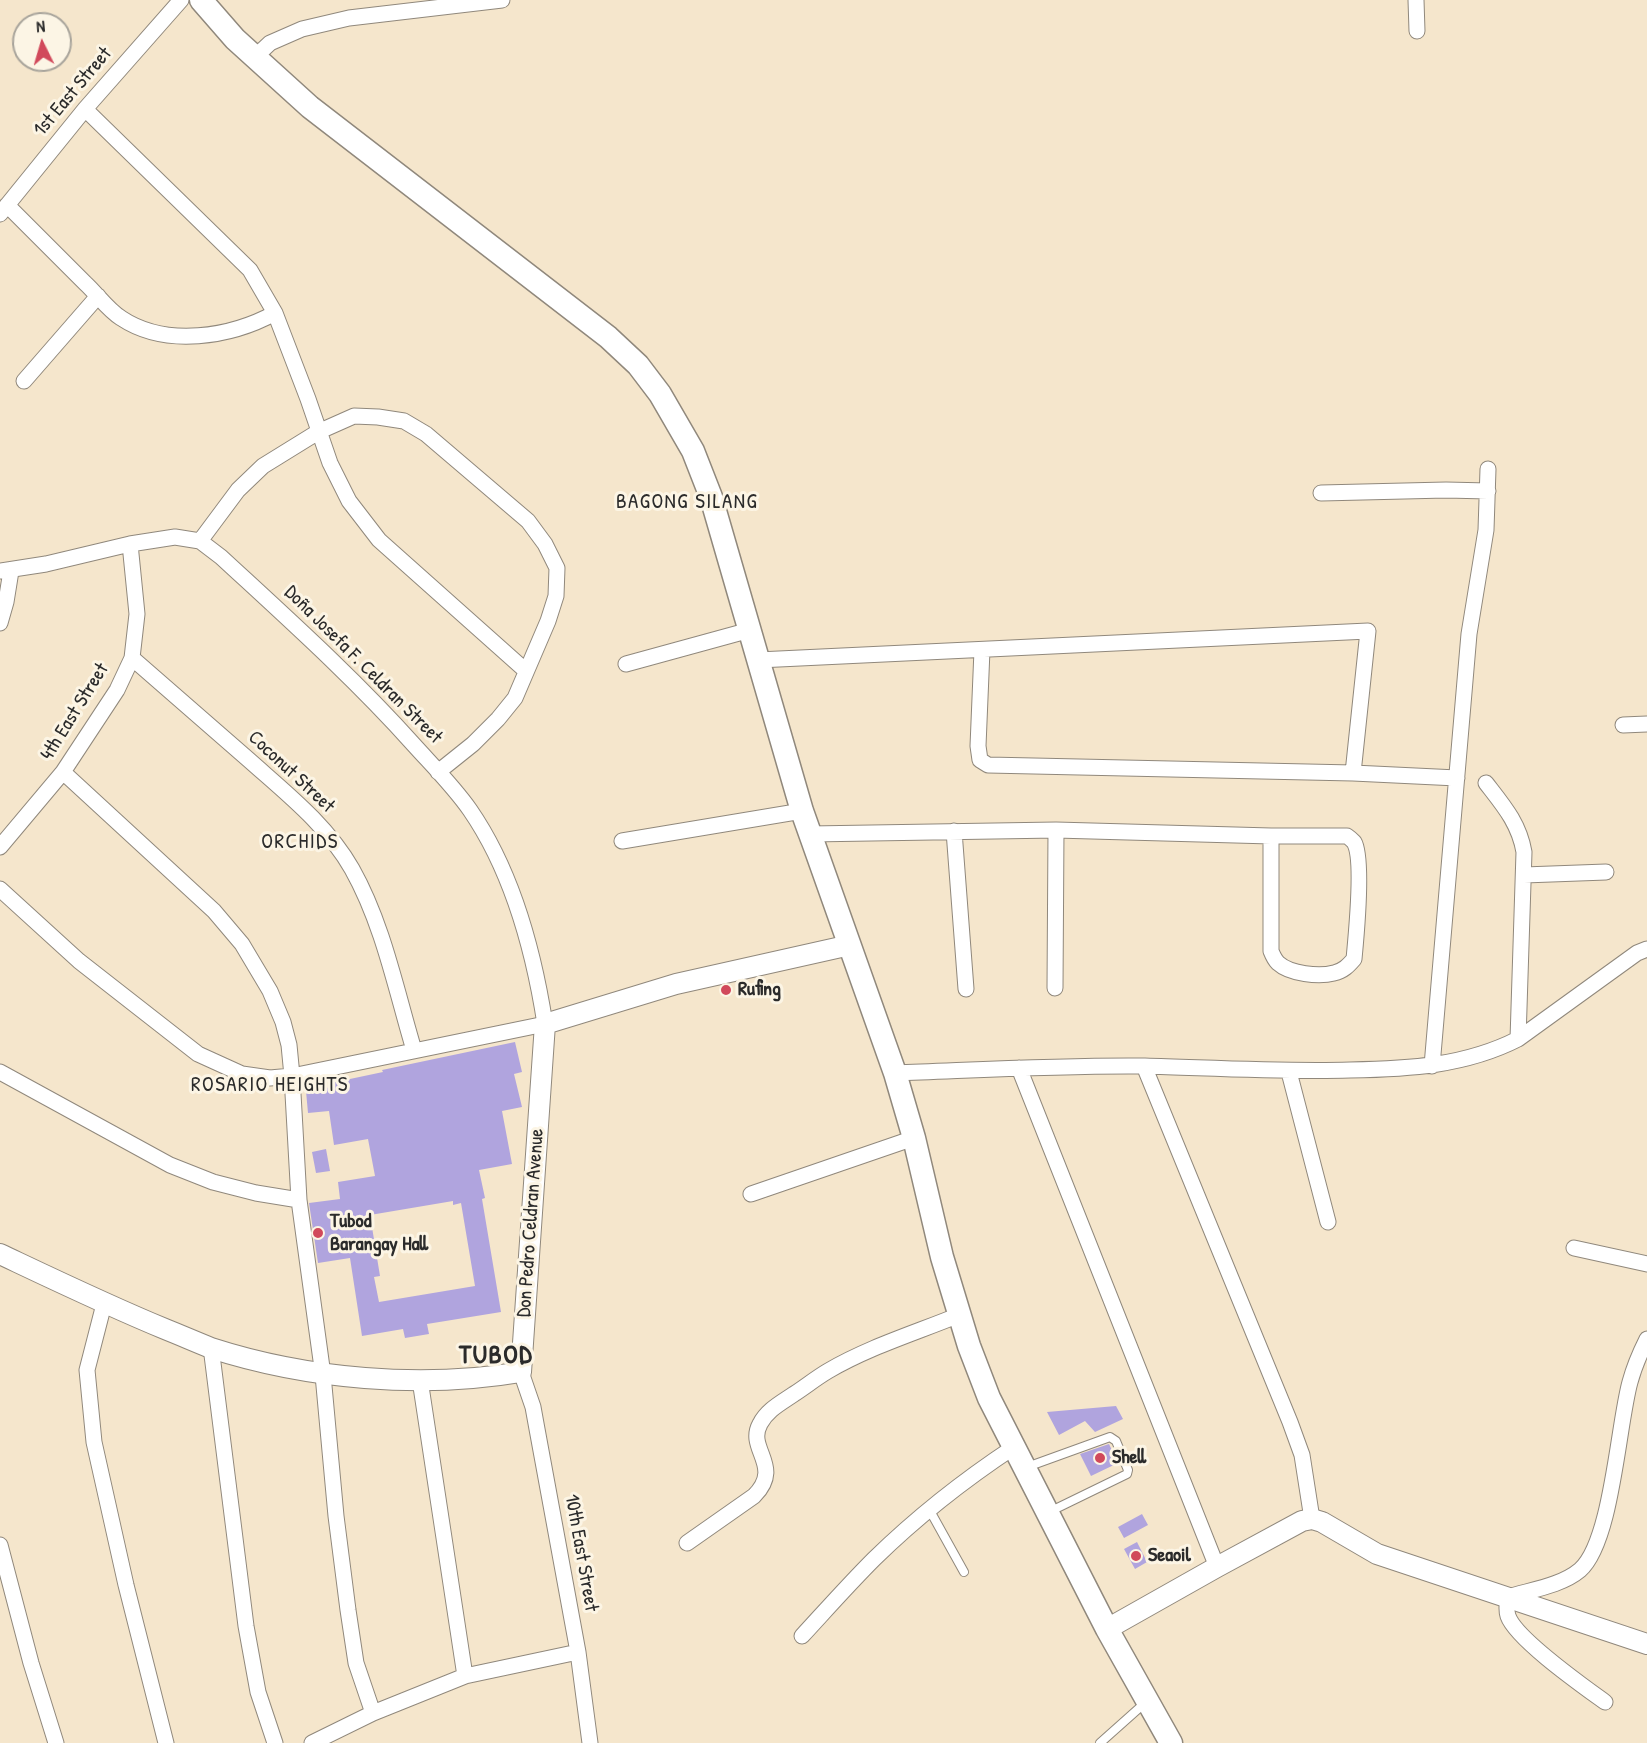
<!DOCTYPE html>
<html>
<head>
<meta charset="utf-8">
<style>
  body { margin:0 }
  #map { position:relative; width:1647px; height:1743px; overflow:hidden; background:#f5e6cc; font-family:"Patrick Hand",sans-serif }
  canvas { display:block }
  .north { position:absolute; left:12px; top:12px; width:60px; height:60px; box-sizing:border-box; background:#fcf5e5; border:2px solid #a8a49b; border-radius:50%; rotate:355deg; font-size:16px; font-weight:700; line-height:24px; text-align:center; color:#2b2b2b }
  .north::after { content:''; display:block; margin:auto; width:21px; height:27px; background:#d1495b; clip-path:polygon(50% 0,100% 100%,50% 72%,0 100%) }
</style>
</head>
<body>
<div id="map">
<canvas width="1647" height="1743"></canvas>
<div class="north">N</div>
</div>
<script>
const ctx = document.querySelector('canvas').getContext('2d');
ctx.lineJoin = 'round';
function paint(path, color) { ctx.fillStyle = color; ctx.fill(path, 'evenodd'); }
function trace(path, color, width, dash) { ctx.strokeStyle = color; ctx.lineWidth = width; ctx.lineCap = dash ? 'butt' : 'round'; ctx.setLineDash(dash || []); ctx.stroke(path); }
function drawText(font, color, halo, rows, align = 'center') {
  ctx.font = font + ' "Patrick Hand",sans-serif'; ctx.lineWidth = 6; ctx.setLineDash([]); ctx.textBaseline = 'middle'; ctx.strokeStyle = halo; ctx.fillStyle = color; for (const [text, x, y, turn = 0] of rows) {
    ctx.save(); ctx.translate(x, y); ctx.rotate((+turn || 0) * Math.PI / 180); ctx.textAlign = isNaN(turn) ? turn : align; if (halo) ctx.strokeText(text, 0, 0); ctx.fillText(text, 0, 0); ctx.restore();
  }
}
const building = new Path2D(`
  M515 1042 522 1072 514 1074 522 1107 502 1111 512 1164 479 1170 485 1198 482 1199 501 1312 427 1324 429 1334 405 1338 403 1329 362 1336 350 1258 318 1263 309 1203 340 1199 338 1182 375 1176 368 1139 334 1145 329 1111 308 1113 306 1091 332 1087 331 1083 383 1072 382 1070ZM453 1201V1205L461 1203 475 1286 379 1302 374 1277 380 1276 370 1215Z
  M326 1149 330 1171 316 1173 312 1152Z
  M1116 1406 1123 1419 1095 1432 1085 1421 1059 1435 1047 1412Z
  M1109 1444 1118 1463 1091 1476 1080 1454Z
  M1142 1514 1148 1525 1124 1538 1118 1527Z
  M1137 1542 1147 1562 1135 1569 1124 1549Z`);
const service = new Path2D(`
  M1027 1467 1110 1437 1116 1441 1128 1470 1127 1474 1049 1512
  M929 1509 964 1572
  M1100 1743 1146 1702`);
const minor = new Path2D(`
  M1416 0 1417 31
  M254 58 270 43 302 29 349 18 502 0
  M85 109 250 270 275 313 308 399 330 463 349 501 379 540 526 671
  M7 205C33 231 59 257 85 283 97 294 108 310 121 318 166 348 231 337 275 313
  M0 214 85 109 181 0
  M24 381 98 296
  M1321 493 1446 490 1488 491
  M200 541 238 490 263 466 318 432 354 416 378 417 404 421 426 434 528 521 545 544 557 568 556 596 548 621 515 698 498 719 473 744 438 772
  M0 571 46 564 130 544 175 537 200 541 221 557C287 618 354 678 414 745 433 766 454 787 470 810 512 871 534 953 545 1024L292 1076 270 1078 242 1074 198 1054 79 961 0 889
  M0 623 6 602 11 571
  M982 650 978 746 980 760 988 765 1353 773 1457 778
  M132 658C171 692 210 726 249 760 286 793 327 825 352 869 383 924 396 990 414 1050
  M758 660 1368 631 1353 773
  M626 664 750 630
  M1623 725 1647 724
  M63 772 214 911 242 944 270 991 283 1022 289 1045 292 1076 299 1200 323 1375 336 1516 348 1610 356 1663 373 1713
  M1486 783C1503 805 1519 823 1524 852L1518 1039
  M954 831 966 989
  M810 834 1056 830 1271 836H1347C1350 838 1352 840 1354 842 1364 858 1356 938 1354 959 1348 966 1343 971 1334 973 1319 977 1290 974 1278 963 1275 960 1273 956 1271 951V836
  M622 841 802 811
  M0 847 63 772 117 690 132 658 137 614 130 544
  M1524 875 1606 872
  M1055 988 1056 830
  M1144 1066 1290 1422 1302 1455 1312 1519
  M1432 1066 1469 634 1486 530 1488 469
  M1019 1068 1217 1567
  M0 1072 170 1165 213 1182 256 1193 299 1200
  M1289 1072 1328 1222
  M895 1073C978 1070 1062 1065 1145 1066 1214 1068 1281 1072 1350 1070 1408 1069 1465 1066 1518 1039L1637 953 1647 949
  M751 1194 914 1138
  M1574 1248 1647 1264
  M104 1304 87 1370 94 1442 126 1585 166 1743
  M211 1347 246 1626 258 1692 275 1743
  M521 1372 533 1407 537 1429 578 1652 590 1743
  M420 1380 465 1676
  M687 1543 754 1496C784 1466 746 1449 760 1424 767 1410 781 1403 794 1394 805 1387 816 1378 828 1371 869 1347 915 1333 959 1315
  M0 1545 31 1663 56 1743
  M802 1636C826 1610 849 1584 874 1559 917 1517 964 1480 1014 1447
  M1605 1702C1583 1686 1516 1639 1508 1616 1506 1610 1507 1603 1508 1597 1530 1590 1561 1586 1580 1570 1612 1542 1618 1425 1630 1382 1634 1367 1640 1353 1647 1339
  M312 1743 373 1713 465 1676 578 1652`);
const tertiary = new Path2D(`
  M0 1254C55 1280 109 1306 165 1329 180 1335 196 1342 211 1348 307 1379 422 1389 521 1372L545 1024 676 984 850 945
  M1107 1629 1217 1567 1302 1521 1312 1519 1322 1522 1377 1554 1647 1644`);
const secondary = new Path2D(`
  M201 0 235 39 310 107 608 337 638 365 660 394 693 451 711 497 802 811 895 1073 914 1138 942 1257 969 1346 989 1398 1107 1629 1171 1743`);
const markers = [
  [726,990,6,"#d1495b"],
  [318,1233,6,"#d1495b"],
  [1100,1458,6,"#d1495b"],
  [1136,1556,6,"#d1495b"]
];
const streetNames = [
  ["1st East Street",73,92,-50],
  ["Doña Josefa F. Celdran Street",363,665,45],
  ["4th East Street",75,712,-58],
  ["Coconut Street",291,772,43],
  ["Don Pedro Celdran Avenue",531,1223,-86],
  ["10th East Street",581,1553,80]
];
const poiNames = [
  ["Rufing",738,990],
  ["Tubod",330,1222],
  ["Barangay Hall",330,1245],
  ["Shell",1112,1458],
  ["Seaoil",1148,1556]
];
const neighbourhoodNames = [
  ["BAGONG SILANG",687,502],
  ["ORCHIDS",300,842],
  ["ROSARIO HEIGHTS",270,1085]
];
const districtNames = [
  ["TUBOD",496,1356]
];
paint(building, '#b0a4de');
trace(service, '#90887c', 10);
trace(minor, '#90887c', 17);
trace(tertiary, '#90887c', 22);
trace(secondary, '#90887c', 25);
trace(service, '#fff', 8);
trace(minor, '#fff', 15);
trace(tertiary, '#fff', 20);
trace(secondary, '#fff', 22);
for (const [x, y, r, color] of markers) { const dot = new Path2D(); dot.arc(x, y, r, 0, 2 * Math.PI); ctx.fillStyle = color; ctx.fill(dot); trace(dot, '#fcf5e5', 2); }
drawText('20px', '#2b2b2b', '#fcf5e5', streetNames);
drawText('bold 20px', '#2b2b2b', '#fcf5e5', poiNames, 'left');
ctx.letterSpacing = '1.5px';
drawText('21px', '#2b2b2b', '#fcf5e5', neighbourhoodNames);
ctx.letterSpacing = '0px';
ctx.letterSpacing = '1.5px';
drawText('bold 26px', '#2b2b2b', '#fcf5e5', districtNames);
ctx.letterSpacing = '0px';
</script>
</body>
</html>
